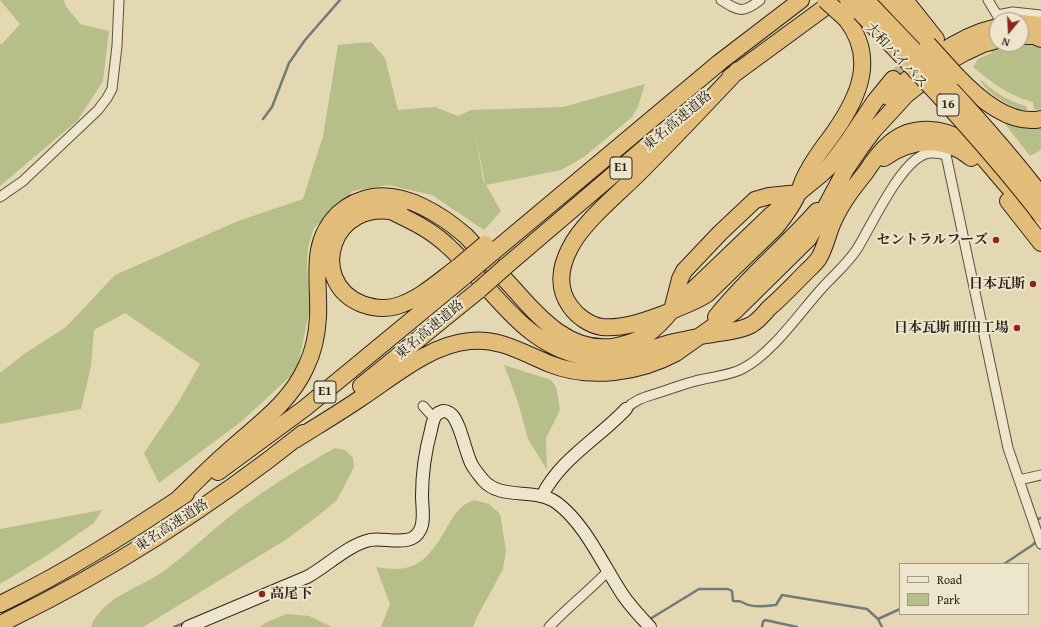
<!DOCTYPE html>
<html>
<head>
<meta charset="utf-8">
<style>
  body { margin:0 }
  #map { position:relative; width:1041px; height:627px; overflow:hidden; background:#e3d8b2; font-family:"Gentium Book Plus",serif }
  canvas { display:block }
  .legend { position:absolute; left:899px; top:563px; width:130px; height:52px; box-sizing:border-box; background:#ede6cd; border:1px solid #a19886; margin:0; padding:5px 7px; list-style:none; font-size:12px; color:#2f231c }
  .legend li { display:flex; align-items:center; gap:8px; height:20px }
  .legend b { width:20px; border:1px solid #a19886 }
  .north { position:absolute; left:989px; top:12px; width:40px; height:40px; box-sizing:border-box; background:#ede6cd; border:1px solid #a19886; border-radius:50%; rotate:198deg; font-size:11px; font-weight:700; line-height:16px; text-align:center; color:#2f231c }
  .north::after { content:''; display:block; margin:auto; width:14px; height:18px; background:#8f2418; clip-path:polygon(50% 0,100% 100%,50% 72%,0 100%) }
</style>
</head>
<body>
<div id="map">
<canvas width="1041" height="627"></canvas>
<ul class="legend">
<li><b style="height:5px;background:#ede6cd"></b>Road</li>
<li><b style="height:11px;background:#b6be8a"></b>Park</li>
</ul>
<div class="north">N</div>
</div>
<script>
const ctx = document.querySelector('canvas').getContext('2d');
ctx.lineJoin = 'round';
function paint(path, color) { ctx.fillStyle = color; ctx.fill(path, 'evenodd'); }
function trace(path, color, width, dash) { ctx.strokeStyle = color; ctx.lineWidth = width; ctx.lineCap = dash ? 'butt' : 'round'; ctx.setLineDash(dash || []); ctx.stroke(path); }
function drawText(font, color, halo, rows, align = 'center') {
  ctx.font = font + ' "Gentium Book Plus","Noto Serif JP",serif'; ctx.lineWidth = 4; ctx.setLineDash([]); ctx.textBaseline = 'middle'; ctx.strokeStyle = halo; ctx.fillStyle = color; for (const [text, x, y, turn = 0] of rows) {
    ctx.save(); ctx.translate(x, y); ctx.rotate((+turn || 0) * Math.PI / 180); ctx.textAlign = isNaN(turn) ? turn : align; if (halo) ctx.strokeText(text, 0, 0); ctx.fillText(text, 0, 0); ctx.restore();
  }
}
const green = new Path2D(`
  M0 0H64L65 5 80 24 109 31 103 81 78 120 0 186V43L2 44 20 24Z
  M371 42 385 58 398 110 435 107 458 116 471 110 563 107 645 84 638 107 632 117 584 157 561 170 486 185 501 211 484 230 432 195 388 185 353 191 314 228 308 247 307 267 310 308 297 370 242 421 159 483 144 453 178 403 200 364 125 313 94 330 91 366 81 409 0 424V373L24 354 66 327 115 275 238 221 303 199 323 136 338 45ZM475 131 485 184 483 180Z
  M1026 44 1041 48V109L1034 110 1033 102C1009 96 991 82 973 67L978 59 992 53 990 49 1010 45Z
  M980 79C994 92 1008 101 1026 106L1027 111C1012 108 985 93 980 79Z
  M1007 123 1024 128H1041V150L1030 156 1005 124Z
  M504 365 551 380 556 387 560 410 546 438 547 470 528 439 518 402Z
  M335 448 345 450 353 458 354 467 337 500 319 515 287 539 143 627H91C102 597 140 588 164 571 191 551 215 527 242 507 272 485 303 466 335 448Z
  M474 500 489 504 500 514 506 551 503 569 476 619 473 627H381L390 604 376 567C414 574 426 562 445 531 450 522 455 512 463 506 466 503 470 502 474 500Z
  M102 510 94 523 46 556 0 584V529Z
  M287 614 309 616 332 627H259L267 622Z`);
const stream = new Path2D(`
  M263 119 272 107 289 63 305 40 340 0
  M1038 519 1041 518
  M1004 564 1034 544V543
  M650 619 699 589H728L732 591 733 601C740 601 740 601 746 604 754 608 767 606 776 605L782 595 867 609 878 619 882 627
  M878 619 900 609
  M174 627 187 622
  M762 627 763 622 765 620 797 627`);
const highwayTunnel = new Path2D(`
  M893 79 904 71`);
const street = new Path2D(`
  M721 0C738 11 743 14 760 0
  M988 0 997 15 1013 12 1041 15
  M0 197 23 181 98 110 107 98 112 89 117 46 119 0
  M423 406 434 418
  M626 409C635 399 646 397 658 393 673 388 689 382 704 379 717 376 730 375 742 369 772 354 800 312 823 287 834 275 848 263 857 249 872 225 899 164 925 154 932 152 939 153 946 155L1008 448 1041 544
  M1019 480 1041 475
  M549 627C568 607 589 591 608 571`);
const secondary = new Path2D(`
  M542 496C560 459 599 438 626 409
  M188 627 307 577C327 566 348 545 370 540 385 537 412 548 420 530 425 521 422 506 422 496 422 474 425 452 431 430 432 425 433 419 436 415 438 413 440 412 443 411 446 411 449 412 452 415 460 423 465 450 471 463 473 468 479 475 483 480 501 501 535 487 557 503 584 523 601 561 619 589 627 603 639 615 650 627`);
const highway = new Path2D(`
  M886 0 928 44
  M905 0 936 39
  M1021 23 1041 25
  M1021 36H1034L1041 39
  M738 70C705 105 673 139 639 173 618 194 583 222 570 248 560 267 557 288 570 306 577 316 589 325 602 327 625 329 647 320 669 312 682 306 695 302 707 294L776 227C785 216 794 204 799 191 802 184 804 177 808 171 815 157 826 144 835 131 860 95 876 57 846 19
  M957 76C977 97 1010 126 1041 119
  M730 77 835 0
  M888 97C920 67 953 37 997 27
  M884 158C910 139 945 136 971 158
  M1008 201 1041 243
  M391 211C412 221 433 231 450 248 493 288 523 346 586 357 622 364 642 350 674 342 685 340 696 337 707 335 721 332 738 332 751 325 758 321 764 314 769 308 782 297 793 285 805 273 810 268 815 264 819 258 826 246 828 232 834 220 842 202 854 187 866 172 873 161 880 151 890 143 912 124 943 127 967 142 979 151 988 163 998 175 1008 187 1018 198 1028 209
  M400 213C331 195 306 282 362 304 373 308 384 310 397 306 420 299 439 281 458 267
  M492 253 720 62 801 0
  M505 267 676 121
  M672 310 680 279 684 271 720 233 755 200 769 196 799 193
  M716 317C746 279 785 247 817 211
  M361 386 479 290
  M295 440C317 426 339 413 361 398 393 377 431 344 470 341 500 338 523 353 550 364 590 380 639 373 676 353L735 311 809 238 846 169 861 147 873 131 906 95 948 62 966 52 983 44 997 40
  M218 472 305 408 465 276
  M178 499C193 485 208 469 224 455 253 428 289 405 306 367 314 351 317 335 318 317 320 280 308 244 338 214 348 205 360 199 373 197 406 192 442 215 466 236 482 253 497 271 513 288 540 319 572 355 617 346 643 341 656 330 672 310L771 215 819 176 829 167 849 140 875 101 893 79
  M0 604C65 573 126 534 186 494
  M0 624C105 574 212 506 303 433`);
const highwayBridge = new Path2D(`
  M825 0 846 19
  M848 0C915 69 982 139 1041 215
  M866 0C926 63 988 126 1041 195
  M928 44 957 76
  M458 267 485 244
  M465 276 492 253
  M479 290 505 267`);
const markers = [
  [996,240,4,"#8f2418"],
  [1033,284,4,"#8f2418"],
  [1017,328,4,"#8f2418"],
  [262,594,4,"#8f2418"]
];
const shields = [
  [948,105,22],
  [621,168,22],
  [325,392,22]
];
const shieldNames = [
  ["16",948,105],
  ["E1",621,168],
  ["E1",325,392]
];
const streetNames = [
  ["大和バイパス",896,56,47],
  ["東名高速道路",678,121,-40],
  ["東名高速道路",430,330,-40],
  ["東名高速道路",172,526,-33]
];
const poiNames = [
  ["セントラルフーズ",988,240],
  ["日本瓦斯",1025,284],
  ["日本瓦斯 町田工場",1009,328],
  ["高尾下",270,594,"left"]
];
paint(green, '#b6be8a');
trace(stream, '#707b7a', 2.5);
trace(highwayTunnel, '#bfb494', 16, [16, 8]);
trace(street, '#5c5042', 11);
trace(secondary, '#2f231c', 14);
trace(highway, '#2f231c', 18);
trace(street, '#ede6cd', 9);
trace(secondary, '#ede6cd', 12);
trace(highway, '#e2bc79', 16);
trace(highwayBridge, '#2f231c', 18, []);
trace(highwayBridge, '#e2bc79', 16);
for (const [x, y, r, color] of markers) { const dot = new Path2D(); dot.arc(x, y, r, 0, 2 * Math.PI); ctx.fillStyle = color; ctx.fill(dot); trace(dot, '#ede6cd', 1.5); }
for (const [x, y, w] of shields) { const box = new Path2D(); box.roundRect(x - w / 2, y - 11, w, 22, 3); ctx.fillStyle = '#ede6cd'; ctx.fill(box); trace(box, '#2f231c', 1); }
drawText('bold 13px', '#2f231c', null, shieldNames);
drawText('14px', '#2f231c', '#ede6cd', streetNames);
drawText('bold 14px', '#2f231c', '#ede6cd', poiNames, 'right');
</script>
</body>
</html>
